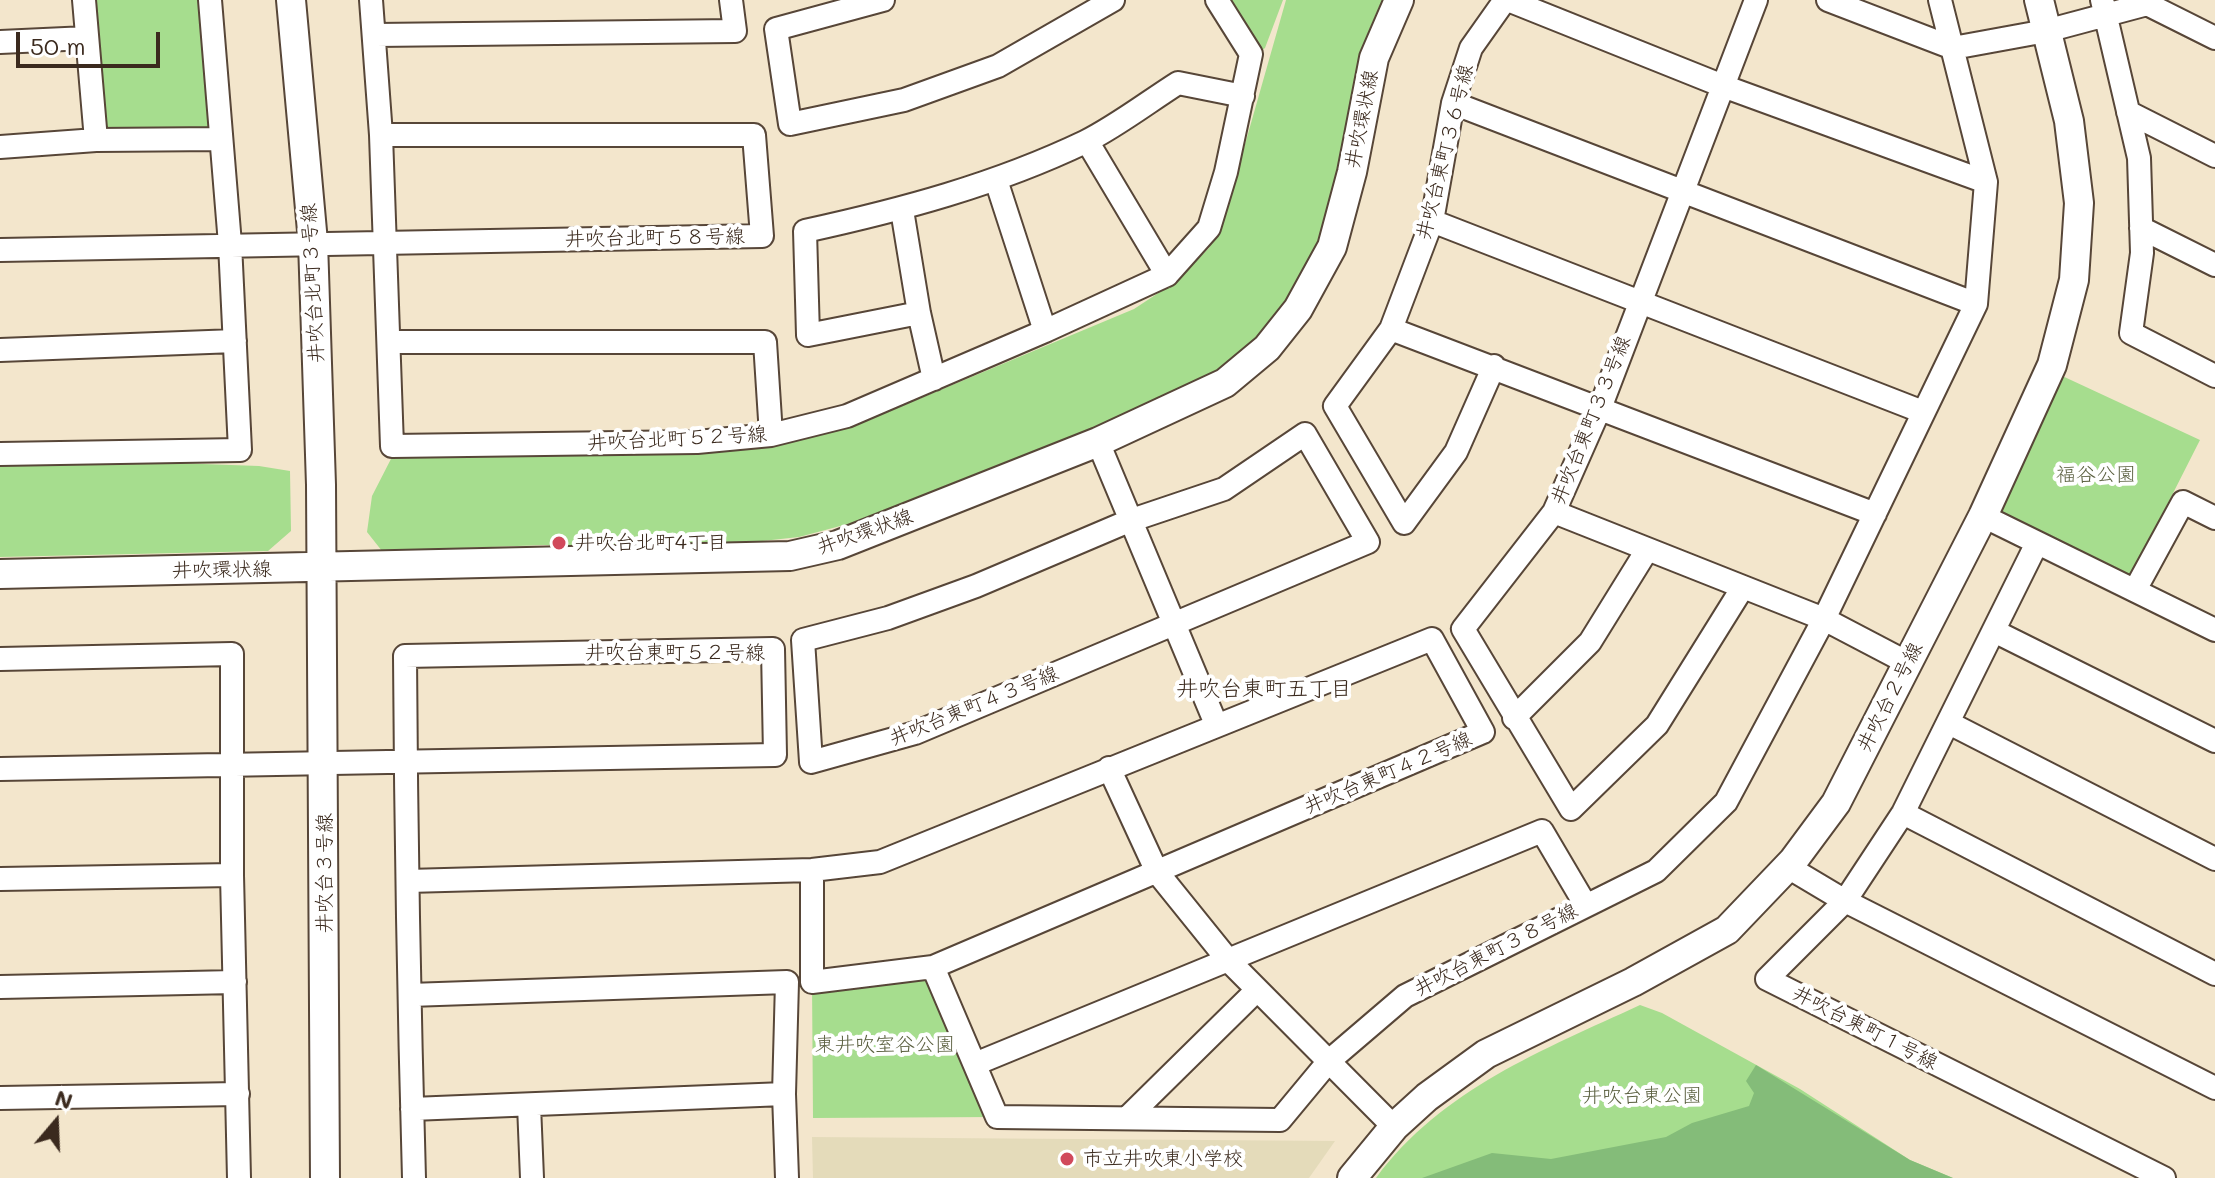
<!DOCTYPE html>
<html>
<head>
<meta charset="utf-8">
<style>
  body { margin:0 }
  #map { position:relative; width:2215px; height:1178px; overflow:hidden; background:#f3e6cc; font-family:Mali,sans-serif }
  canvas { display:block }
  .north { position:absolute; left:16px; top:1082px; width:80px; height:80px; -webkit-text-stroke:6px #fff; paint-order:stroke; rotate:19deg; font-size:22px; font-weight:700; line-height:32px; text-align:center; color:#3b2a1e }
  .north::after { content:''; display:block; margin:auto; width:28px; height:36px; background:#3b2a1e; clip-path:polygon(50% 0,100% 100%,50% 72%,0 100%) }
  .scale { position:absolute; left:16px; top:32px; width:144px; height:36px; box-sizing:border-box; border:4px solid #3b2a1e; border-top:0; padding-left:10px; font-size:24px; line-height:28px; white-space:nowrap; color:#3b2a1e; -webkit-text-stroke:6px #fff; paint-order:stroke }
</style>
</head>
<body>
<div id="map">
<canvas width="2215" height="1178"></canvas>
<div class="north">N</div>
<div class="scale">50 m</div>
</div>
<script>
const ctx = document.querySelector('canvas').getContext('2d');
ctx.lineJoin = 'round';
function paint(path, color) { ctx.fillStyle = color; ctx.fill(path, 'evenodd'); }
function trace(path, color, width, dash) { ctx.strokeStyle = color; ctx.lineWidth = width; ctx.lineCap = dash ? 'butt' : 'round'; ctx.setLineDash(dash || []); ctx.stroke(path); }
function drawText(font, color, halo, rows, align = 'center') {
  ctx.font = font + ' Mali,"Klee One",sans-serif'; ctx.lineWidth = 8; ctx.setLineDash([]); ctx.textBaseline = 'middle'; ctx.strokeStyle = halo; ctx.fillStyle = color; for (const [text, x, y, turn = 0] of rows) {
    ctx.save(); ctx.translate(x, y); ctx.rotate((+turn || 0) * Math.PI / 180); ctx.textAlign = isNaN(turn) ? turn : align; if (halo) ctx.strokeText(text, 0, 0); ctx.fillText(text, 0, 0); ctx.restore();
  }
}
const built = new Path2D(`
  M812 1137 1335 1141 1309 1178H813Z`);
const green = new Path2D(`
  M92 0H198L209 138 104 130Z
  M1225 0H1283L1265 48 1257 54Z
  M1286 0H1382L1367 35 1343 147 1332 247 1282 315 1221 371 1133 418 874 517 799 537 680 550 544 545 382 551 367 532 372 496 393 455 825 432 921 398 1134 309 1175 282 1209 248 1228 204Z
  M2058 374 2200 440 2131 576 1994 510Z
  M118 461 259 466 290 471 291 531 268 551 0 557V462Z
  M933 967 997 1117 813 1118 812 982Z
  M1640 1005 1662 1013 1800 1089 1910 1160 1953 1178H1376C1442 1089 1543 1050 1640 1005Z`);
const forest = new Path2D(`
  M1756 1065 1910 1160 1953 1178H1422L1492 1153 1551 1159 1666 1137 1692 1123 1749 1106 1754 1093 1746 1081Z`);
const minor = new Path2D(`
  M84 0 96 140
  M371 0 381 135 392 446 697 442 771 435 847 416 1045 331 1167 275 1209 228 1226 172 1251 54 1217 0
  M883 0 776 29 790 124 904 100 998 66 1113 0
  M1508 0 1723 86 1986 182
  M1828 0 1953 48 2046 31 2147 4 2215 38
  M2102 0 2139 158 2142 253 2131 333 2215 376
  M376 35 735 31 731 0
  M0 42 87 38
  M1453 103 1976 304
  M2128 112 2215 156
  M1087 141 1167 275
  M0 147 96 140 221 139
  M996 180 1045 331
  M902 210 919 313 934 379
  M1432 221 1923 412
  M2141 228 2215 265
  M0 250 762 236 754 135H381
  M919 313 808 335 805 231C901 210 995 185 1085 142 1117 126 1148 102 1178 83L1243 96
  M1391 329 1875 514
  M389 342H765L771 435
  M0 350 235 341
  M1494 366 1456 452 1404 523 1335 406 1391 329 1432 221 1453 103 1471 48 1505 0
  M1305 434 1368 542 915 733 811 762 803 640 888 618 976 586 1129 521 1224 489Z
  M1098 442 1216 724
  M0 454 240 450 230 244 210 0
  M1554 512 1824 619 1906 662
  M1983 516 2215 630
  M2036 545 1903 813 1845 901 1767 979 2164 1178
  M1743 587 1657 725 1571 809 1463 629 1554 512 1600 408 1756 0
  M2135 590 2183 502 2215 518
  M1994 631 2215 741
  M0 659 232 654V875L239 1178
  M1514 718 1590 642 1647 550
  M1949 723 2215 859
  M1109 768 1157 872 1228 960 1394 1127
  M0 769 775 755 773 649 405 656C406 830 409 1004 414 1178
  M1903 813 2215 974
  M1788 867 1845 901 2215 1088
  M0 879 232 875
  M408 881 812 870 880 862 1432 639 1483 732 933 967 812 982V870
  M933 967 997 1117 1280 1120 1329 1061 1405 996 1656 871 1726 802 1824 619 1976 304 1986 182 1940 0
  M0 987 235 982
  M410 995 787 982 784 1094
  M975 1064 1542 831 1585 904
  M0 1098 238 1094
  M529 1105 532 1178
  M412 1109 784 1094 787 1178
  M1129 1116 1257 990`);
const tertiary = new Path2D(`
  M291 0 313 242 321 485 325 1178
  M0 574 790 556 838 545 1098 442 1225 383 1267 348 1298 309 1332 247 1352 172 1374 58 1399 0
  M1352 1178 1394 1127 1427 1097 1486 1054 1633 982 1727 930 1793 861 1836 803 1983 516 2052 365 2074 280 2079 203 2069 121 2039 0`);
const markers = [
  [559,543,8,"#d1495b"],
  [1067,1159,8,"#d1495b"]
];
const streetNames = [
  ["井吹環状線",1362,119,-79],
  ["井吹台東町３６号線",1445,152,-76],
  ["井吹台北町５８号線",655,238,-1],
  ["井吹台北町３号線",313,283,-93],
  ["井吹台東町３３号線",1591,420,-68],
  ["井吹台北町５２号線",677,439,-3],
  ["井吹環状線",865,532,-19],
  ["井吹環状線",222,570,-1],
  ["井吹台東町５２号線",675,653],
  ["井吹台２号線",1890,697,-63],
  ["井吹台東町４３号線",974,706,-22],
  ["井吹台東町４２号線",1388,773,-23],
  ["井吹台３号線",325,873,-90],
  ["井吹台東町３８号線",1496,950,-27],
  ["井吹台東町１号線",1865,1028,27]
];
const parkNames = [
  ["福谷公園",2096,475],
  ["東井吹室谷公園",885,1045],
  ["井吹台東公園",1642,1096]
];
const poiNames = [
  ["井吹台北町4丁目",575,543],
  ["市立井吹東小学校",1083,1159]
];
const neighbourhoodNames = [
  ["井吹台東町五丁目",1264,689]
];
paint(built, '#e4dbba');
paint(green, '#a6dd8e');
paint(forest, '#84bc79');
trace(minor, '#574638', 26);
trace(tertiary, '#574638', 32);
trace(minor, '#fff', 22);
trace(tertiary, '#fff', 28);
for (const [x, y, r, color] of markers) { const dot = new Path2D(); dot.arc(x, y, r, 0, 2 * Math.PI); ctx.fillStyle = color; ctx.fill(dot); trace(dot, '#fff', 3); }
drawText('20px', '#3b2a1e', '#fff', streetNames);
drawText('20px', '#5b6040', '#fff', parkNames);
drawText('20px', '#3b2a1e', '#fff', poiNames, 'left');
drawText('22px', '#3b2a1e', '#fff', neighbourhoodNames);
</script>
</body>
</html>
